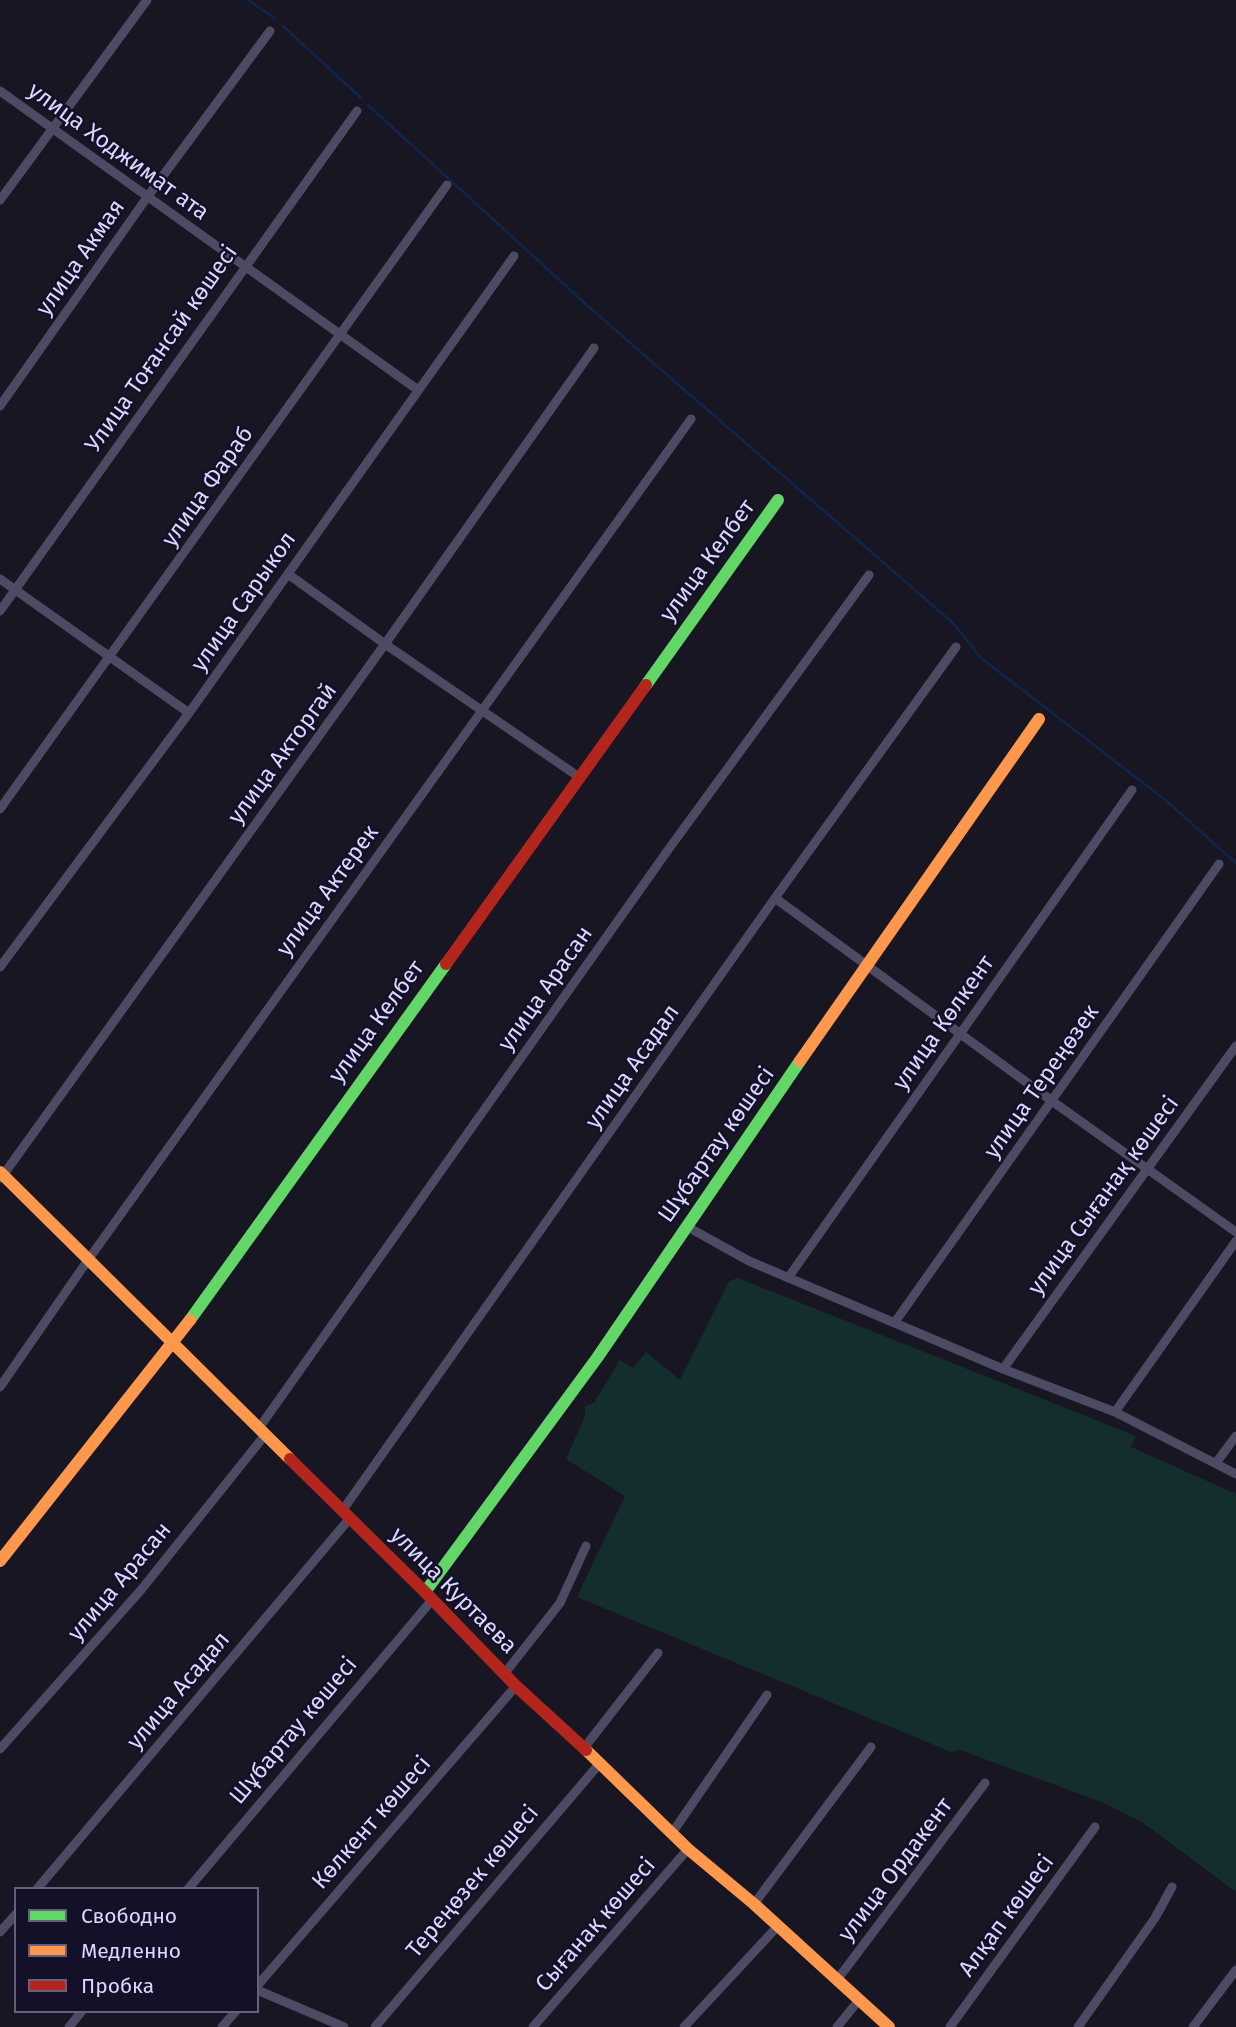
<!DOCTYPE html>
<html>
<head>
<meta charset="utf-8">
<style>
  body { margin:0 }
  #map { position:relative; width:1236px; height:2027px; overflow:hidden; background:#181622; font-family:"Fira Sans",sans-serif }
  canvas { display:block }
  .legend { position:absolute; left:14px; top:1887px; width:245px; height:126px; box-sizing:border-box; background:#141028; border:2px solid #64607e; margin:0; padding:9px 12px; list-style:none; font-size:21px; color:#dbd8ff }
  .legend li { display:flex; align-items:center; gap:14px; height:35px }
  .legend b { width:35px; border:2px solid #64607e }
</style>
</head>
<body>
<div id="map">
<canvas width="1236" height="2027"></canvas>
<ul class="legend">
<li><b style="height:9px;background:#63d668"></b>Свободно</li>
<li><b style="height:9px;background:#ff974d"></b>Медленно</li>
<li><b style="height:9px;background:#b3261e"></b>Пробка</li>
</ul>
</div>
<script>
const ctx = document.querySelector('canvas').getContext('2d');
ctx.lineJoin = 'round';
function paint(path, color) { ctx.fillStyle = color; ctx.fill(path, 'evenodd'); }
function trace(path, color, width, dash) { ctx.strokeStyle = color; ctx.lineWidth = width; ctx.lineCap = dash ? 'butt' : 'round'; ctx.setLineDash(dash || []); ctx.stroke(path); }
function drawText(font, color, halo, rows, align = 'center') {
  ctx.font = font + ' "Fira Sans",sans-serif'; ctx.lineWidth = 5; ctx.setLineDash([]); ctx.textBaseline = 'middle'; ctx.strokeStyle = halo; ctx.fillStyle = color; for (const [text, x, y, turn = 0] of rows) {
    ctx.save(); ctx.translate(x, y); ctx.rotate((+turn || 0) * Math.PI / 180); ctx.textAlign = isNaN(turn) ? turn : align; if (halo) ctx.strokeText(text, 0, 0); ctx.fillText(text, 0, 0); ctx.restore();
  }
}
const green = new Path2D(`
  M738 1278 1136 1436 1131 1447 1236 1494V1892L1142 1822 1099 1801 960 1750 951 1752 577 1597 625 1496 566 1459 585 1416V1406L594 1403 620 1360 633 1368 646 1352 680 1380 729 1281Z`);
const stream = new Path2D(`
  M248 0 274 18
  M283 26 361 98
  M368 105 589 307 953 623 981 658 1164 799 1236 863`);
const street = new Path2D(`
  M0 91 418 390
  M0 200 147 0
  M0 406 148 196 270 31
  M288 574 385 644 579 777
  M0 579 189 713
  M0 611 357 111
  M0 809 447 185
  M775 898 1052 1101 1236 1232
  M0 967 189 713 514 256
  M1 1178 385 644 594 348
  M686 1226 749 1261 1003 1369 1115 1412 1236 1474
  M788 1278 1132 790
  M895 1322 1219 864
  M1003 1369 1236 1046
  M0 1387 88 1260 691 419
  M1115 1412 1236 1241
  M259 1428 668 850 869 575
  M1216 1463 1236 1436
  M342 1511 775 898 956 647
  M505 1673 560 1603 586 1546
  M584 1748 658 1653
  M0 1749 141 1590 265 1435
  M672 1833 767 1695
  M37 1889 350 1518
  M188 1889 432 1600
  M754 1904 871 1747
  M0 1932 16 1914
  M837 1980 985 1783
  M257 1986 516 1686
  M257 1990 344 2027
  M69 2027 82 2011
  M222 2027 236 2011
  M375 2027 600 1763
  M533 2027 688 1849
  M684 2027 777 1927
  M837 2027 859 2000
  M950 2027 1095 1827
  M1078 2027 1155 1918 1172 1887
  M1193 2027 1236 1970`);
const fast = new Path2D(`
  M646 685 778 500
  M190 1320 446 964
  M425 1592 597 1358 800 1061`);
const slow = new Path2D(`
  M800 1061 1039 719
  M0 1172 290 1459
  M0 1561 190 1320
  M586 1750 688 1849 754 1904 889 2027`);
const jam = new Path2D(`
  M446 964 646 685
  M290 1459 425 1592 516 1686 586 1750`);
const streetNames = [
  ["улица Ходжимат ата",118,152,36],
  ["улица Акмая",81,258,-55],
  ["Улица Тоғансай көшесі",162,349,-55],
  ["улица Фараб",208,487,-55],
  ["улица Келбет",708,561,-54],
  ["улица Сарыкол",244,602,-55],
  ["улица Акторгай",283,754,-54],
  ["улица Актерек",328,891,-54],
  ["улица Арасан",546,989,-55],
  ["улица Келбет",377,1022,-54],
  ["улица Көлкент",944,1023,-55],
  ["улица Асадал",633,1067,-55],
  ["улица Тереңөзек",1042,1082,-55],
  ["Шұбартау көшесі",717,1145,-55],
  ["улица Сығанақ көшесі",1104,1196,-54],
  ["улица Арасан",120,1582,-50],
  ["улица Куртаева",453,1591,45],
  ["улица Асадал",179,1691,-50],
  ["Шұбартау көшесі",294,1731,-50],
  ["Көлкент көшесі",372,1823,-49],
  ["улица Ордакент",896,1870,-53],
  ["Тереңөзек көшесі",473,1882,-50],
  ["Алқап көшесі",1007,1916,-54],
  ["Сығанақ көшесі",596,1925,-49]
];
paint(green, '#142e2e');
trace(stream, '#102649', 2.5);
trace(street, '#4c4b63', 9);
trace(fast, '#63d668', 12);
trace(slow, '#ff974d', 12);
trace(jam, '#b3261e', 12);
drawText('23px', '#dbd8ff', '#141028', streetNames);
</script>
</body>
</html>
